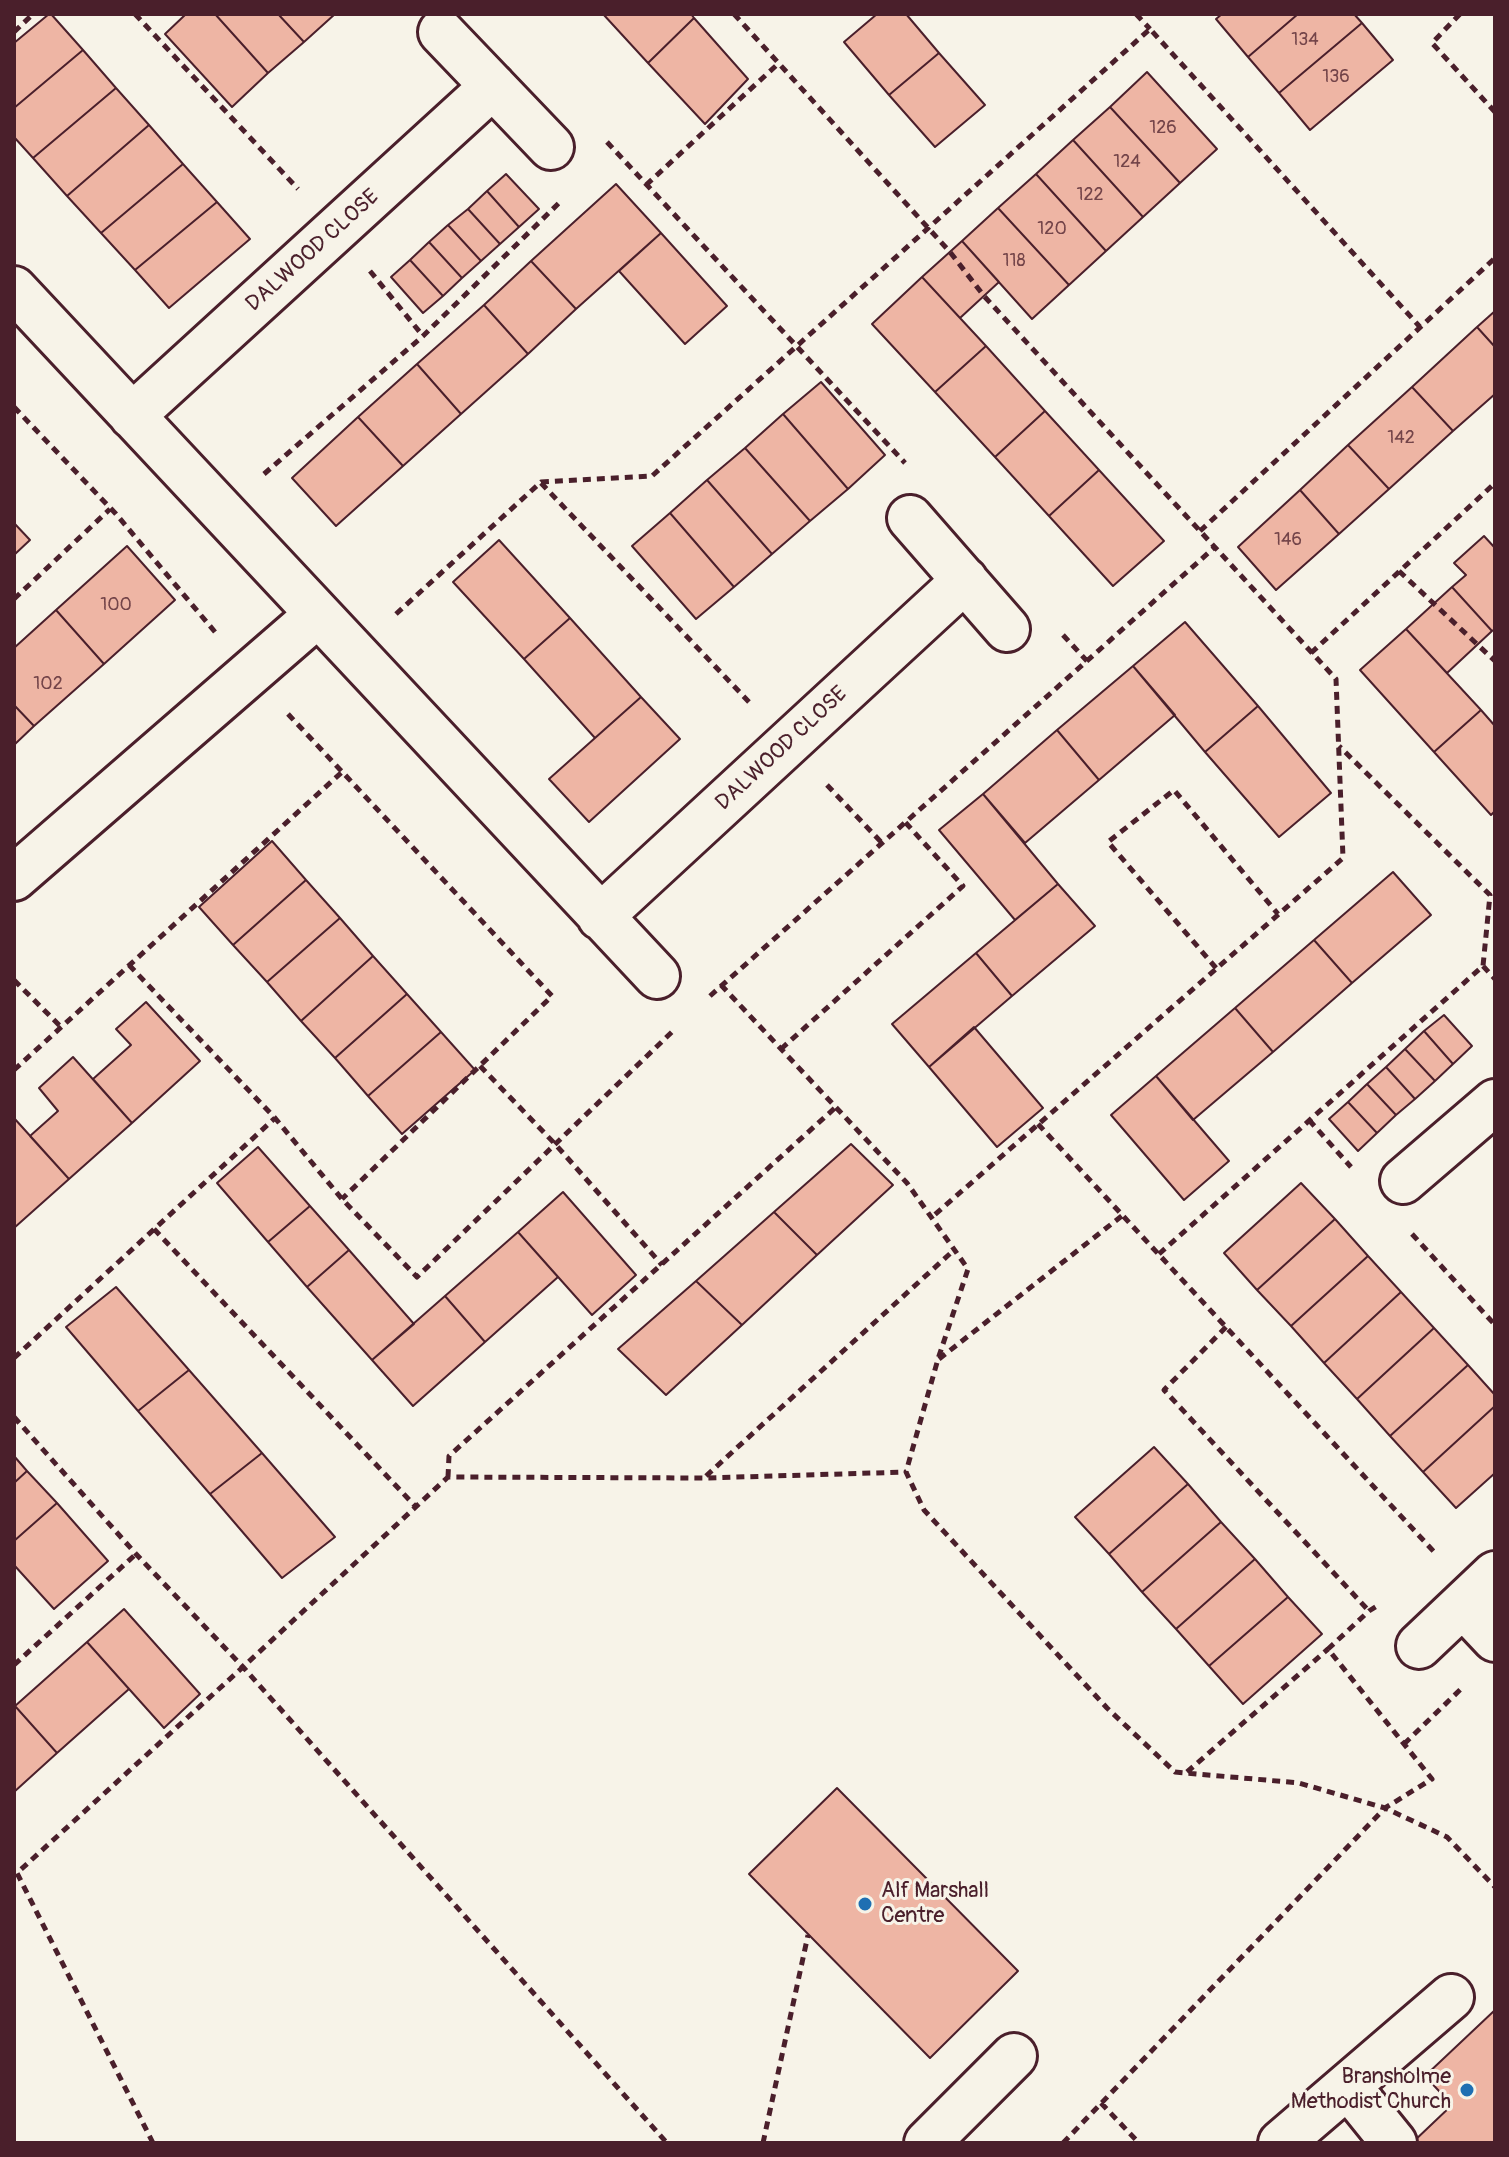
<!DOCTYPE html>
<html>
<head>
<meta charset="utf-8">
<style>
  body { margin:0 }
  #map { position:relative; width:1509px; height:2157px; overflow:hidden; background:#f7f3e8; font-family:Pangolin,sans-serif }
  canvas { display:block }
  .frame { position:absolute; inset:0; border:16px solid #4a1f2b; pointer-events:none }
</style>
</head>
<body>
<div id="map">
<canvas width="1509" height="2157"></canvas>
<div class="frame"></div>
</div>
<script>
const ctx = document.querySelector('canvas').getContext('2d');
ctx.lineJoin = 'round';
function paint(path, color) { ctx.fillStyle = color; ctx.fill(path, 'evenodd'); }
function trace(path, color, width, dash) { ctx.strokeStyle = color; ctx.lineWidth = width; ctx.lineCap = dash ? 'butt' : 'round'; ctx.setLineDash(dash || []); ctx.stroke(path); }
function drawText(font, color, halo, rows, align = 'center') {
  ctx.font = font + ' Pangolin,sans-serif'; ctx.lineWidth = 6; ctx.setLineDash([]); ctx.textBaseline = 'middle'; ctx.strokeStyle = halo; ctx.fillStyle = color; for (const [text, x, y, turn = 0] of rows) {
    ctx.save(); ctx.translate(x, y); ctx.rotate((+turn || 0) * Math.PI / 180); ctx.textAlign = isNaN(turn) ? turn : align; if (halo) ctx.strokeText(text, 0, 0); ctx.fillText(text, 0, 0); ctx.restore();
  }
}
const building = new Path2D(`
  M49 14H51L83 50 14 108V43Z
  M186 14H215L268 73 232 107 165 34Z
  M215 14H278L304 42 268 73Z
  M278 14H335L304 42Z
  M603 14H691L694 18 648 63Z
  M877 14H906L939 53 889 95 844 42Z
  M1222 14H1298L1248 57 1216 19Z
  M1298 14H1354L1362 23 1279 93 1248 57Z
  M694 18 748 79 705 124 648 63Z
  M1362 23 1393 60 1310 130 1279 93Z
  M83 50 116 88 33 158 14 137V108Z
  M939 53 985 105 935 147 889 95Z
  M1147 72 1217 149 1180 183 1110 107Z
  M116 88 149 125 67 196 33 158Z
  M1110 107 1180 183 1143 217 1073 140Z
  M149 125 183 164 101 233 67 196Z
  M1073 140 1143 217 1106 251 1036 174Z
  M183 164 217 202 135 270 101 233Z
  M506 174 539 209 519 227 487 191Z
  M1036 174 1106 251 1069 285 998 208Z
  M616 184 661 233 576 309 531 261Z
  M487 191 519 227 500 244 468 209Z
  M217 202 250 239 169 308 135 270Z
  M998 208 1069 285 1032 319 962 241Z
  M468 209 500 244 481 261 448 225Z
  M448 225 481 261 462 278 429 242Z
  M661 233 727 306 685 344 619 271Z
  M962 241 999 282 960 318 922 277Z
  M429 242 462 278 443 296 410 260Z
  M410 260 443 296 423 313 391 277Z
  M531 261 576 309 528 354 484 305Z
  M922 277 986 346 935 392 872 324Z
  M484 305 528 354 461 414 417 364Z
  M1495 311V347L1477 327Z
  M1477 327 1495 347V394L1453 431 1412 387Z
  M986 346 1045 411 995 457 935 392Z
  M417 364 461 414 403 466 358 417Z
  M821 382 885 455 848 489 783 414Z
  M1412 387 1453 431 1389 489 1348 445Z
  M1045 411 1099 470 1049 516 995 457Z
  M783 414 848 489 810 521 745 448Z
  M358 417 403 466 336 526 292 478Z
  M1348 445 1389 489 1339 534 1300 490Z
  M745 448 810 521 772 554 707 480Z
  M1099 470 1164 541 1113 586 1049 516Z
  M707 480 772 554 734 587 670 513Z
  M1300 490 1339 534 1276 590 1238 547Z
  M670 513 734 587 696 619 632 546Z
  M14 523 30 540 14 555Z
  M1484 536 1495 548V629L1492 631 1452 587 1466 575 1454 563Z
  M499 540 570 618 524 659 453 582Z
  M127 546 175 600 104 664 56 610Z
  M1452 587 1492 631 1447 673 1406 629Z
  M56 610 104 664 34 726 14 705V648Z
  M570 618 641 697 595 738 524 659Z
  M1185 622 1258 706 1205 752 1133 666Z
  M1406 629 1481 710 1434 752 1360 670Z
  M1133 666 1175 715 1099 780 1057 730Z
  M641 697 680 739 589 822 549 779Z
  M14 705 34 726 14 745Z
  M1258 706 1331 793 1279 837 1205 752Z
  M1481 710 1495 726V811L1491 815 1434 752Z
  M1057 730 1099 780 1025 843 983 794Z
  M983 794 1058 884 1015 920 939 830Z
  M272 841 306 880 233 945 199 907Z
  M1393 872 1431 915 1352 983 1314 940Z
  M306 880 340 918 267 982 233 945Z
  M1058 884 1095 926 1012 996 976 953Z
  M340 918 373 956 301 1021 267 982Z
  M1314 940 1352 983 1273 1052 1235 1008Z
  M976 953 1012 996 929 1067 892 1024Z
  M373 956 407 994 335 1058 301 1021Z
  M407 994 441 1032 368 1096 335 1058Z
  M146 1002 200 1061 132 1123 93 1079 131 1045 116 1029Z
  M1235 1008 1273 1052 1193 1120 1156 1076Z
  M1444 1015 1472 1046 1453 1064 1424 1031Z
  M974 1027 1043 1108 997 1147 929 1067Z
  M1424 1031 1453 1064 1435 1081 1405 1049Z
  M441 1032 475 1070 402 1134 368 1096Z
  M1405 1049 1435 1081 1415 1099 1386 1067Z
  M73 1057 132 1123 69 1179 30 1136 58 1111 39 1088Z
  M1386 1067 1415 1099 1396 1115 1367 1084Z
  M1156 1076 1229 1161 1184 1200 1111 1115Z
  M1367 1084 1396 1115 1377 1133 1348 1102Z
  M1348 1102 1377 1133 1358 1151 1329 1119Z
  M14 1118 69 1179 14 1228Z
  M851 1144 893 1185 817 1255 774 1212Z
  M258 1147 310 1206 268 1242 217 1183Z
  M1301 1183 1335 1219 1257 1290 1224 1253Z
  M563 1192 636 1275 592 1315 518 1232Z
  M310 1206 349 1250 307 1287 268 1242Z
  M774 1212 817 1255 742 1325 696 1281Z
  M1335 1219 1368 1256 1291 1326 1257 1290Z
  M518 1232 558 1277 485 1342 445 1296Z
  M349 1250 414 1324 372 1360 307 1287Z
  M1368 1256 1401 1292 1324 1363 1291 1326Z
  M696 1281 742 1325 666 1395 618 1349Z
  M116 1287 189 1370 138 1411 66 1327Z
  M1401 1292 1434 1328 1357 1399 1324 1363Z
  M445 1296 485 1342 413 1406 372 1360Z
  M1434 1328 1468 1365 1390 1436 1357 1399Z
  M1468 1365 1495 1395V1406L1423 1472 1390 1436Z
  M189 1370 262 1453 210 1494 138 1411Z
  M1495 1406V1473L1456 1508 1423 1472Z
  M1154 1447 1188 1484 1109 1554 1075 1517Z
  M262 1453 335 1537 282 1578 210 1494Z
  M14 1456 27 1471 14 1483Z
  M27 1471 57 1503 14 1541V1483Z
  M1188 1484 1221 1522 1142 1592 1109 1554Z
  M57 1503 108 1561 54 1609 14 1565V1541Z
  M1221 1522 1255 1559 1176 1629 1142 1592Z
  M1255 1559 1288 1597 1209 1666 1176 1629Z
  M1288 1597 1322 1634 1243 1704 1209 1666Z
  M124 1609 200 1694 164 1728 87 1642Z
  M87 1642 129 1689 57 1753 15 1706Z
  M15 1706 57 1753 14 1792V1708Z
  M837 1788 1018 1971 930 2058 749 1874Z
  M1495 2010V2143H1412L1452 2105 1425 2076Z`);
const path = new Path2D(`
  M135 14 298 189
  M734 14 950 252 984 296 1336 679 1343 858 931 1218
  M1136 14 1150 29
  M1460 14 1432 43 1495 112
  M14 32 33 14
  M607 142 905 463
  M646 185 779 63
  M370 271 423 336
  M14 407 116 514 215 632
  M264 474 423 336 560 202
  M541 483 749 702
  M1200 531 1495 258
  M1399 571 1495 661
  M14 599 110 509
  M396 614 541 482 652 476 1150 29 1420 327
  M1063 635 1087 661
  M1311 653 1495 483
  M288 714 552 996 342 1199
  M827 785 882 843
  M129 965 275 1118 342 1199 417 1277 674 1030
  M1483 966 1495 979
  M1216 968 1108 842 1174 790 1278 914
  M14 980 61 1027
  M721 985 907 1183 968 1269 938 1359 906 1472 924 1510 1107 1708 1175 1772 1299 1783 1385 1808 1447 1837 1495 1887
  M710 996 1215 547
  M781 1049 963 886 905 822
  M480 1066 556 1145 662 1265
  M14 1070 342 772
  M1309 1120 1351 1167
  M1038 1124 1437 1555
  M154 1229 416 1507
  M1412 1234 1495 1325
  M1159 1254 1483 966 1490 895 1339 746
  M1226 1327 1164 1390 1369 1611
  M14 1358 275 1118
  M939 1359 1123 1215
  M14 1417 136 1554 243 1667 667 2143
  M706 1476 954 1250
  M448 1477 449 1456 836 1107
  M14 1665 136 1554
  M1404 1744 1463 1687
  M1187 1772 1328 1649
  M1101 2103 1139 2143
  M153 2143 17 1873 243 1667 448 1477 705 1478 906 1472
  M763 2143 808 1935
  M1063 2143 1385 1808 1432 1779 1328 1649 1369 1611 1377 1606`);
const minor = new Path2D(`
  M441 32 551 147
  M14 289 657 976
  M132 416 493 86
  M910 518 1007 629
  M14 878 317 615
  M600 917 965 580
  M1403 1181 1495 1102
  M1463 1605 1495 1639
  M1419 1646 1495 1574
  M1348 2086 1394 2143
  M927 2143 1014 2056
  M1281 2143 1451 1997`);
const markers = [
  [865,1904,8,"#1f6fb2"],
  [1467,2090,8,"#1f6fb2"]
];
const numberNames = [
  ["134",1305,40],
  ["136",1336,77],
  ["126",1163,128],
  ["124",1127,162],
  ["122",1090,195],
  ["120",1052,229],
  ["118",1014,261],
  ["142",1401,438],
  ["146",1288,540],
  ["100",116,605],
  ["102",48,684]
];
const streetNames = [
  ["DALWOOD CLOSE",313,251,-42],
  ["DALWOOD CLOSE",782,749,-43]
];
const poiNames = [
  ["Alf Marshall",881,1891],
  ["Centre",881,1916],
  ["Bransholme",1451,2077,"right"],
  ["Methodist Church",1451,2102,"right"]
];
paint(building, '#eeb5a4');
trace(building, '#4a1f2b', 2);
trace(minor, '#4a1f2b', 50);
trace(path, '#4a1f2b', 5, [8, 6]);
trace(minor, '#f7f3e8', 44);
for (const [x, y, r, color] of markers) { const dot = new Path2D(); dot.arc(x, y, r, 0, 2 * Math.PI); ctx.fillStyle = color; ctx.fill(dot); trace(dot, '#f7f3e8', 3); }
drawText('18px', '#734449', null, numberNames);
drawText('22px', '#4a1f2b', '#f7f3e8', streetNames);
drawText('22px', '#4a1f2b', '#f7f3e8', poiNames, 'left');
</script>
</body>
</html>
